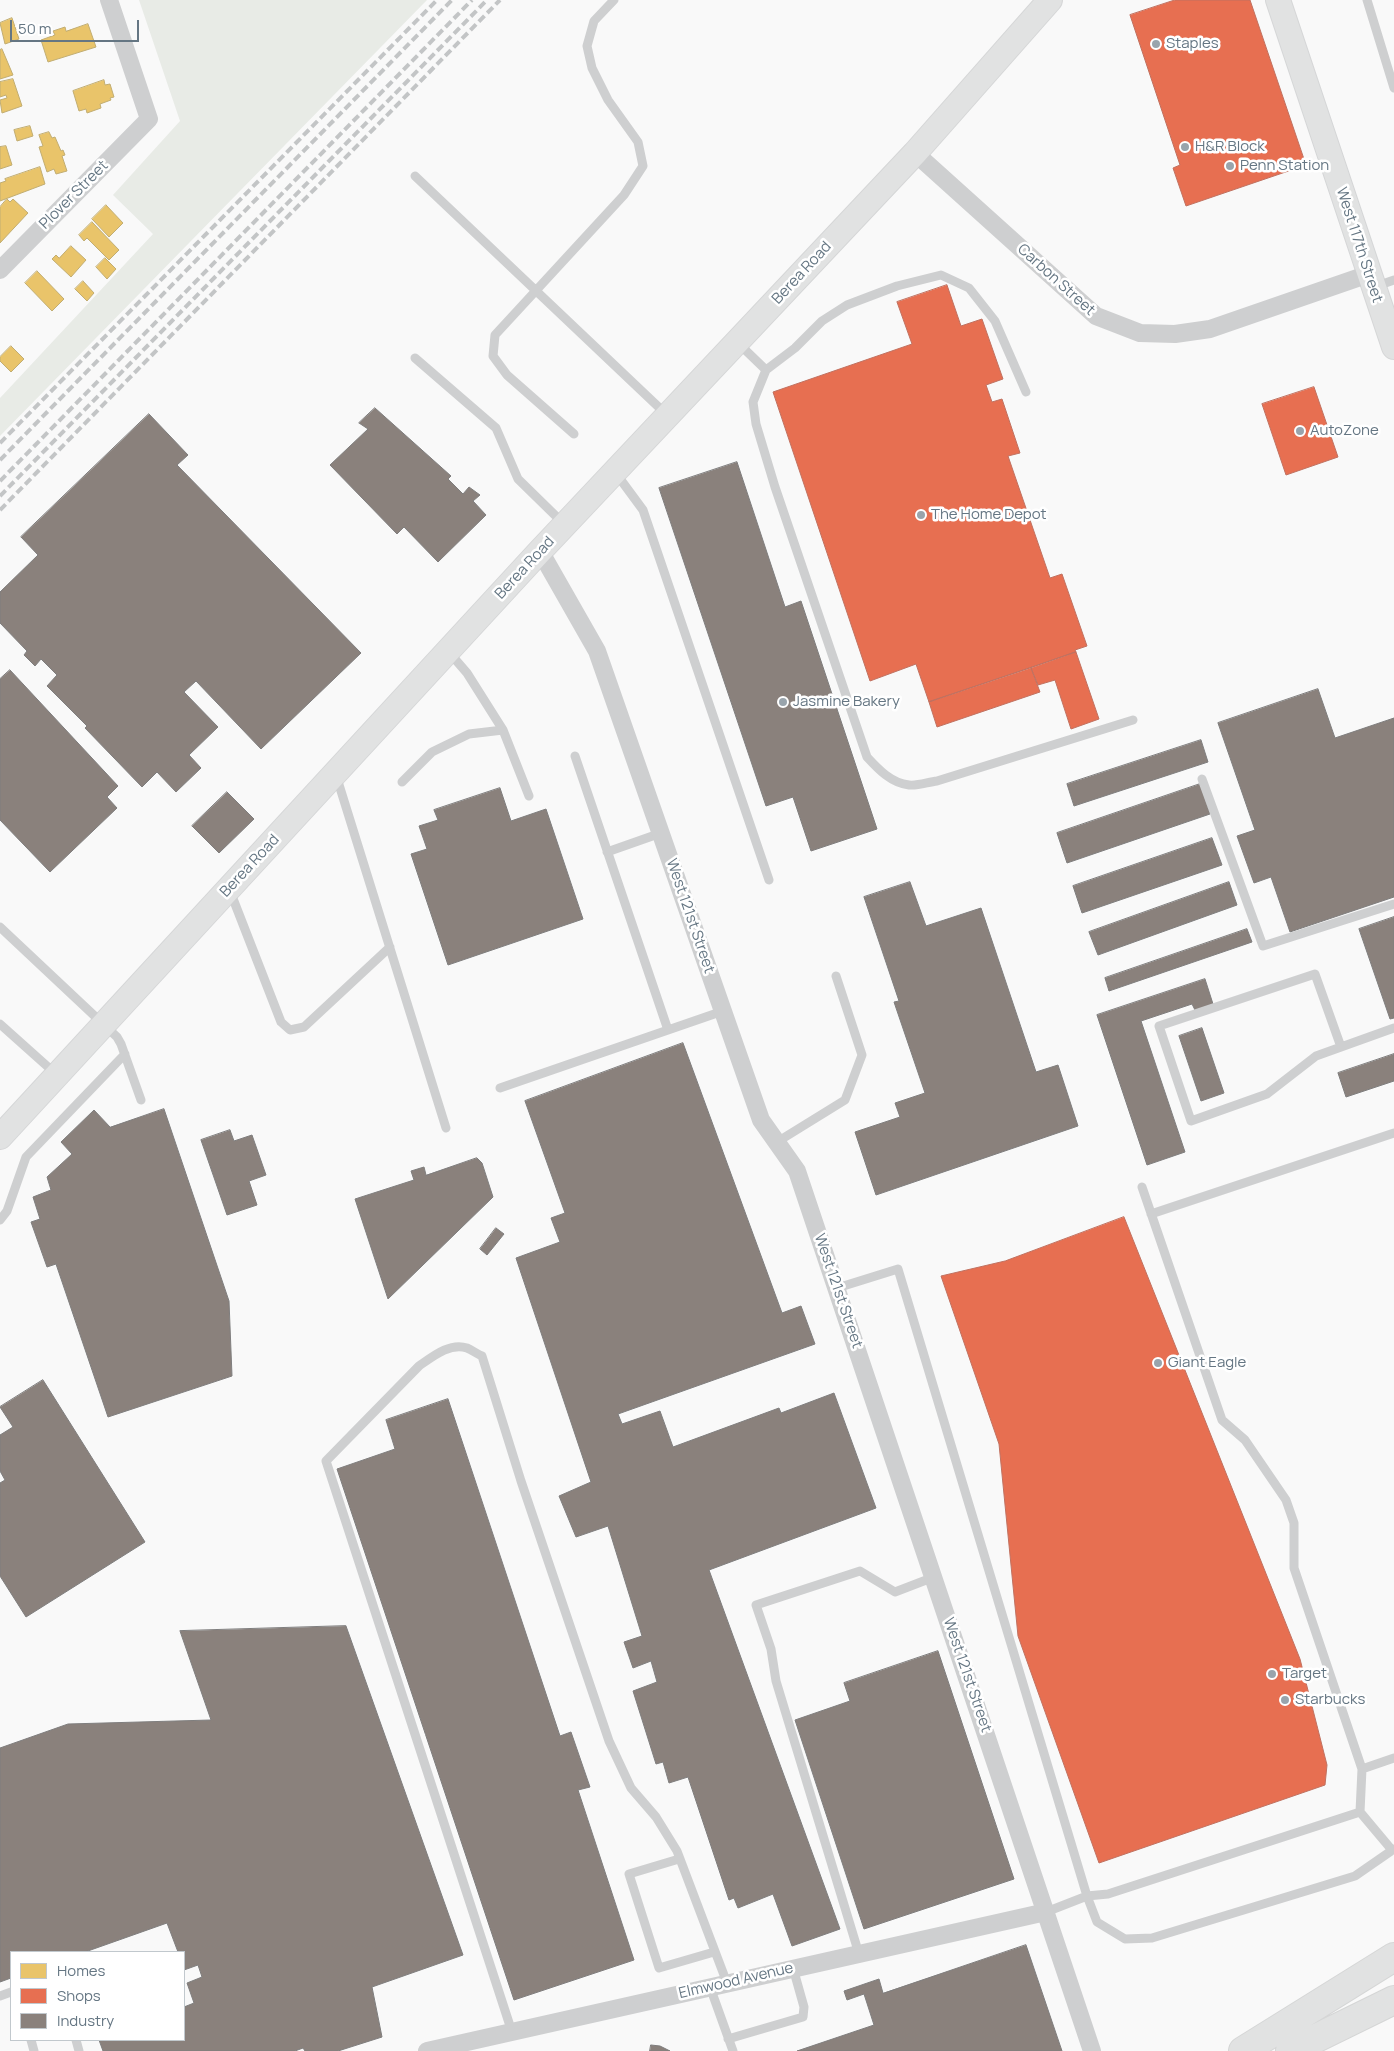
<!DOCTYPE html>
<html>
<head>
<meta charset="utf-8">
<style>
  body { margin:0 }
  #map { position:relative; width:1394px; height:2051px; overflow:hidden; background:#f9f9f9; font-family:Manrope,sans-serif }
  canvas { display:block }
  .legend { position:absolute; left:10px; top:1951px; width:175px; height:90px; box-sizing:border-box; background:#fff; border:1px solid #c1c8cd; margin:0; padding:6px 9px; list-style:none; font-size:15px; color:#657683 }
  .legend li { display:flex; align-items:center; gap:10px; height:25px }
  .legend b { width:25px; border:1px solid #c1c8cd }
  .scale { position:absolute; left:10px; top:20px; width:129px; height:22px; box-sizing:border-box; border:2px solid #657683; border-top:0; padding-left:6px; font-size:15px; line-height:18px; white-space:nowrap; color:#657683; -webkit-text-stroke:4px #fff; paint-order:stroke }
</style>
</head>
<body>
<div id="map">
<canvas width="1394" height="2051"></canvas>
<ul class="legend">
<li><b style="height:14px;background:#e9c46a"></b>Homes</li>
<li><b style="height:14px;background:#e76f51"></b>Shops</li>
<li><b style="height:14px;background:#8a817c"></b>Industry</li>
</ul>
<div class="scale">50 m</div>
</div>
<script>
const ctx = document.querySelector('canvas').getContext('2d');
ctx.lineJoin = 'round';
function paint(path, color) { ctx.fillStyle = color; ctx.fill(path, 'evenodd'); }
function trace(path, color, width, dash) { ctx.strokeStyle = color; ctx.lineWidth = width; ctx.lineCap = dash ? 'butt' : 'round'; ctx.setLineDash(dash || []); ctx.stroke(path); }
function drawText(font, color, halo, rows, align = 'center') {
  ctx.font = font + ' Manrope,sans-serif'; ctx.lineWidth = 5; ctx.setLineDash([]); ctx.textBaseline = 'middle'; ctx.strokeStyle = halo; ctx.fillStyle = color; for (const [text, x, y, turn = 0] of rows) {
    ctx.save(); ctx.translate(x, y); ctx.rotate((+turn || 0) * Math.PI / 180); ctx.textAlign = isNaN(turn) ? turn : align; if (halo) ctx.strokeText(text, 0, 0); ctx.fillText(text, 0, 0); ctx.restore();
  }
}
const green = new Path2D(`
  M139 0H427L0 436V398L153 234 113 195 180 121Z`);
const homes = new Path2D(`
  M12 18 19 39 5 44 0 23Z
  M88 24 96 47 48 62 41 40 55 35 53 31 65 27 66 31Z
  M2 49 13 75 0 79V50Z
  M13 79 22 106 2 113 0 100 7 98 6 95 0 97V82Z
  M104 80 105 85 110 84 114 97 110 98 111 100 100 104 101 108 87 113 86 109 79 111 73 91Z
  M30 126 33 136 17 141 14 130Z
  M49 132 52 138 55 137 61 151 63 150 65 155 62 156 67 171 56 174 54 169 47 172 39 147 43 146 39 135Z
  M6 146 12 165 0 169V147Z
  M40 167 45 184 0 201V183L6 181 5 179Z
  M7 199 10 202 13 199 28 213 0 243V207Z
  M106 205 123 223 109 237 92 219Z
  M92 222 119 250 109 260 87 238 84 241 79 235Z
  M71 246 86 260 71 277 52 259 56 255 59 258Z
  M105 258 116 269 107 279 96 267Z
  M37 271 64 299 52 311 25 283Z
  M83 281 94 293 87 301 75 289Z
  M11 346 24 359 11 372 0 361V357Z`);
const shops = new Path2D(`
  M1175 0H1250L1306 165 1186 206 1173 168 1180 165 1130 15Z
  M947 285 961 326 982 319 1003 379 986 385 992 402 1002 399 1020 453 1008 456 1050 578 1062 574 1087 646 1075 650 1076 652 929 702 916 664 870 681 773 392 912 344 897 302Z
  M1314 387 1338 457 1286 475 1262 404Z
  M1076 652 1099 719 1071 729 1055 680 1038 685 1031 668Z
  M1031 668 1040 692 937 727 929 702Z
  M1124 1217 1300 1659 1327 1765 1325 1785 1099 1863 1018 1636 999 1444 941 1276 1005 1261Z`);
const industry = new Path2D(`
  M375 408 451 476 448 479 463 494 469 487 480 495 473 501 486 515 438 562 404 527 397 534 330 465 368 429 359 423Z
  M149 414 188 455 177 465 361 653 261 749 196 681 184 692 218 727 189 755 201 768 176 792 157 772 142 787 85 728 87 726 47 686 57 675 41 659 35 666 24 655 27 651 0 623V592L38 555 21 537Z
  M737 462 785 607 801 601 877 829 811 851 793 797 766 806 659 488Z
  M10 670 118 786 107 797 117 808 50 872 0 820V679Z
  M1318 689 1335 738 1394 718V897L1290 932 1271 877 1254 883 1237 836 1255 830 1218 723Z
  M1201 740 1208 762 1074 806 1067 784Z
  M1200 784 1210 814 1067 863 1057 833Z
  M500 788 511 821 546 809 583 919 448 965 411 854 427 849 419 826 438 820 434 810Z
  M227 792 254 819 219 853 192 826Z
  M1212 838 1222 865 1082 913 1073 886Z
  M910 882 926 926 981 908 1036 1072 1058 1065 1078 1126 876 1195 855 1132 900 1117 895 1103 925 1093 894 1002 899 1001 864 897Z
  M1229 882 1237 905 1098 955 1089 932Z
  M1394 917V1018L1390 1019 1359 929Z
  M1247 929 1252 942 1109 991 1105 978Z
  M1205 979 1213 1004 1195 1010 1192 1004 1141 1021 1185 1152 1147 1165 1097 1015Z
  M1202 1028 1224 1093 1201 1101 1179 1036Z
  M683 1043 782 1313 801 1306 815 1344 618 1414 622 1424 660 1411 673 1447 779 1408 781 1413 834 1393 876 1508 709 1570 840 1929 792 1946 773 1894 738 1908 734 1898 729 1900 688 1777 669 1783 663 1762 656 1764 633 1691 657 1682 651 1661 633 1668 624 1642 642 1636 608 1526 576 1537 559 1496 591 1482 516 1258 560 1242 551 1218 565 1213 525 1101Z
  M1394 1054V1081L1346 1097 1338 1073Z
  M164 1109 229 1301 232 1376 108 1417 56 1264 47 1267 31 1222 40 1219 33 1197 51 1190 47 1177 72 1154 61 1142 94 1110 110 1127Z
  M230 1130 234 1141 252 1135 266 1175 249 1181 257 1205 227 1215 201 1140Z
  M477 1158 482 1163 493 1197 388 1299 355 1199 414 1180 411 1171 424 1167 426 1175Z
  M496 1228 504 1234 487 1255 480 1249Z
  M43 1380 145 1542 26 1617 0 1576V1483L5 1480 0 1471V1435L13 1427 0 1407Z
  M448 1399 560 1736 571 1732 590 1787 578 1790 634 1960 514 2000 337 1469 395 1449 386 1420Z
  M346 1626 463 1955 372 1987 382 2037 338 2051H305L303 2048 295 2051H103L99 2040H184V2007L194 2003 187 1983 202 1977 198 1965 184 1970V1952H178L167 1923 85 1952H11V1978L0 1982V1748L68 1724 211 1720 180 1631Z
  M938 1651 1014 1879 864 1929 795 1720 850 1701 844 1683Z
  M1026 1945 1062 2051H797L874 2025 864 1994 847 2000 844 1991 879 1979 883 1993Z
  M651 2045 660 2046 670 2051H650Z`);
const lane = new Path2D(`
  M1367 0 1394 88
  M415 176 667 415
  M1374 287 1394 280
  M737 342 766 370 795 348 822 321 847 305 897 286 941 275 969 288 995 321 1026 392
  M415 358 496 428 518 479 565 525
  M766 370 753 402 756 424 775 487 867 757C878 769 891 783 909 785 918 786 928 782 937 781L1133 720
  M574 434 507 375 493 356 495 335 624 195 643 166 638 142 608 100 592 68 587 46 594 21 614 0
  M615 472 643 510 769 880
  M448 651 467 673 503 730 529 796
  M575 756 668 1030
  M336 775 446 1128
  M1202 779 1263 946 1394 904
  M402 782 432 752 469 734 503 730
  M607 852 661 833
  M230 891 281 1022 290 1030 304 1027 390 947
  M0 927 117 1037 121 1044 141 1100
  M0 1024 57 1075
  M1341 1047 1315 974 1159 1026 1191 1121 1267 1094 1316 1056 1394 1028
  M500 1088 723 1011
  M777 1142 845 1100 862 1055 836 976
  M1142 1187 1222 1420 1245 1440 1286 1500 1294 1523V1568L1362 1769 1394 1758
  M1151 1214 1394 1133
  M0 1220 7 1211 26 1157 125 1054
  M837 1288 898 1269 1087 1896 1097 1922 1125 1939 1152 1938 1355 1876 1394 1849
  M1360 1812 1392 1850
  M679 1859 629 1874 659 1968 714 1952
  M1046 1912 1087 1896 1108 1894 1360 1812 1362 1769
  M859 1954 776 1681 771 1649 756 1605 860 1571 895 1592 934 1577
  M710 1987 733 2051
  M0 1996 11 1992
  M512 2032 326 1461 419 1366C432 1357 450 1342 467 1348 472 1350 477 1354 482 1356L521 1481 609 1741 631 1788 656 1817 677 1851 727 1983
  M728 2039 803 2017 804 2007 793 1968
  M31 2040 34 2051
  M76 2040 79 2051`);
const street = new Path2D(`
  M915 153 1096 316 1140 333 1175 334 1210 329 1369 274
  M0 270 149 119 109 0
  M540 551 597 651 761 1120 797 1171 1092 2051
  M427 2051 1046 1912`);
const secondary = new Path2D(`
  M1278 0 1394 347
  M0 1137 540 551 915 153 1050 0`);
const highway = new Path2D(`
  M1243 2051 1394 1957
  M1290 2051 1394 2000`);
const rail = new Path2D(`
  M0 443 437 0
  M0 460 452 0
  M0 481 472 0
  M0 496 487 0
  M0 510 500 0`);
const markers = [
  [1156,44,5,"#99a4ac"],
  [1185,147,5,"#99a4ac"],
  [1230,166,5,"#99a4ac"],
  [1300,431,5,"#99a4ac"],
  [921,515,5,"#99a4ac"],
  [783,702,5,"#99a4ac"],
  [1158,1363,5,"#99a4ac"],
  [1272,1674,5,"#99a4ac"],
  [1285,1700,5,"#99a4ac"]
];
const poiNames = [
  ["Staples",1166,44],
  ["H&R Block",1195,147],
  ["Penn Station",1240,166],
  ["AutoZone",1310,431],
  ["The Home Depot",931,515],
  ["Jasmine Bakery",793,702],
  ["Giant Eagle",1168,1363],
  ["Target",1282,1674],
  ["Starbucks",1295,1700]
];
const streetNames = [
  ["Plover Street",74,195,-45],
  ["West 117th Street",1359,245,72],
  ["Berea Road",802,273,-47],
  ["Carbon Street",1056,280,42],
  ["Berea Road",525,568,-47],
  ["Berea Road",250,866,-47],
  ["West 121st Street",690,916,71],
  ["West 121st Street",838,1291,71],
  ["West 121st Street",967,1675,71],
  ["Elmwood Avenue",736,1981,-13]
];
paint(green, '#e8ebe6');
paint(homes, '#e9c46a');
trace(homes, '#c1ad72', 1);
paint(shops, '#e76f51');
trace(shops, '#c07160', 1);
paint(industry, '#8a817c');
trace(industry, '#7f7e7e', 1);
trace(secondary, '#d5d6d7', 26);
trace(highway, '#d5d6d6', 30);
trace(lane, '#cecfd0', 9);
trace(street, '#cecfd0', 18);
trace(secondary, '#e1e2e2', 24);
trace(highway, '#e1e2e2', 28);
trace(rail, '#c3c5c6', 4, [8, 4]);
for (const [x, y, r, color] of markers) { const dot = new Path2D(); dot.arc(x, y, r, 0, 2 * Math.PI); ctx.fillStyle = color; ctx.fill(dot); trace(dot, '#fff', 2); }
drawText('15px', '#657683', '#fff', poiNames, 'left');
drawText('15px', '#657683', '#fff', streetNames);
</script>
</body>
</html>
